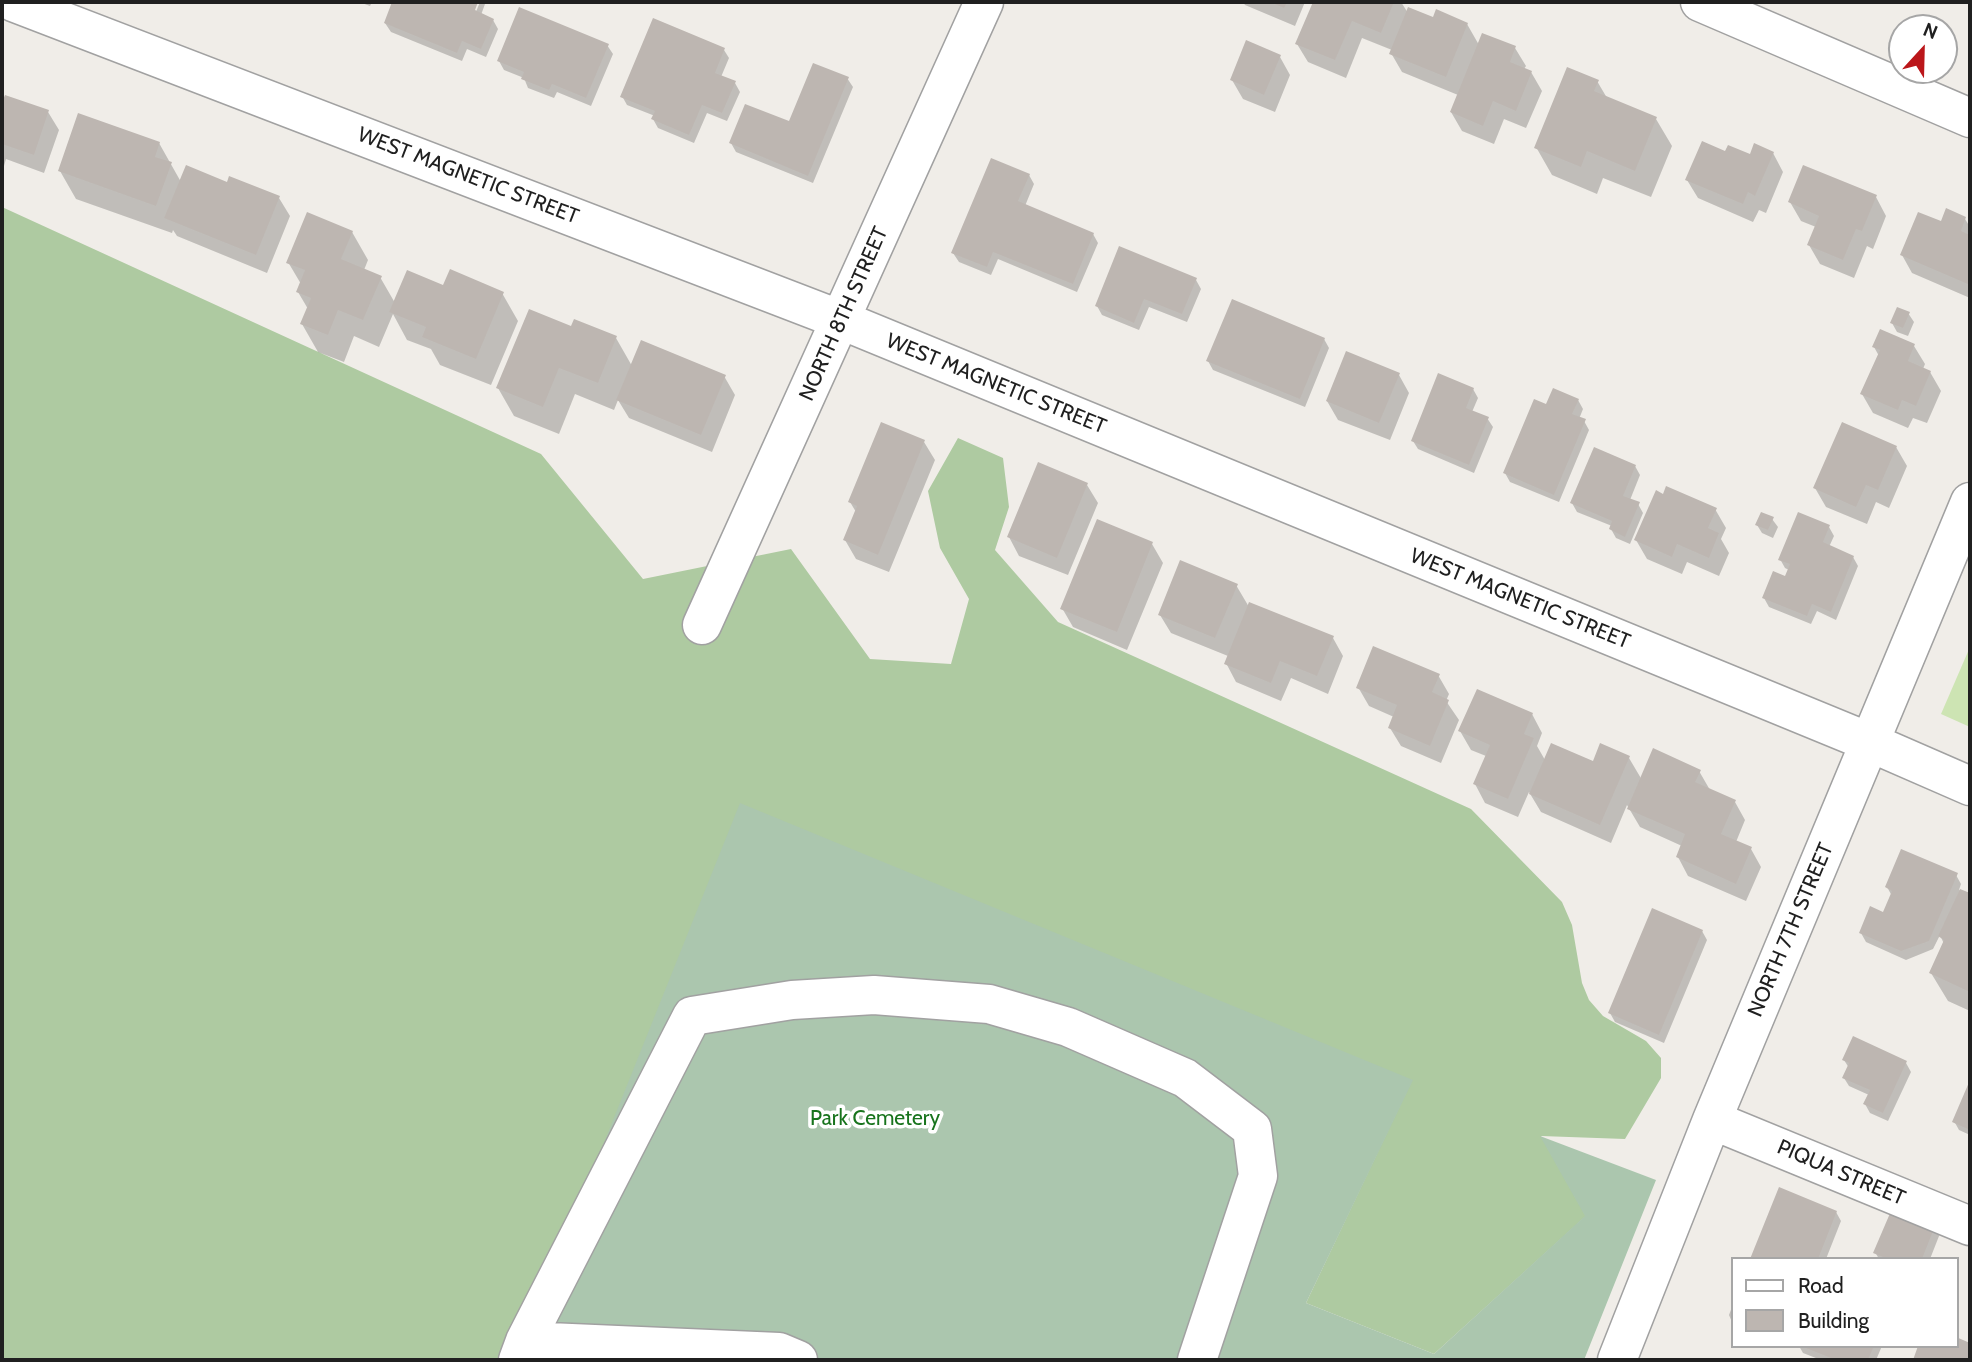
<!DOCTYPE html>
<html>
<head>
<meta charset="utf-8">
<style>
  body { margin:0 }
  #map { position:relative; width:1972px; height:1362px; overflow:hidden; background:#f0ede8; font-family:Cabin,sans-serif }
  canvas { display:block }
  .frame { position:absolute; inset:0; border:4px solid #202020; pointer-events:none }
  .legend { position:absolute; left:1731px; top:1257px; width:228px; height:91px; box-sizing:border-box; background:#fff; border:2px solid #a6a6a6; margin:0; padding:9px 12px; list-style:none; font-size:21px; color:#202020 }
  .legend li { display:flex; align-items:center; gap:14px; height:35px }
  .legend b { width:35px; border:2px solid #a6a6a6 }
  .north { position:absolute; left:1888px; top:14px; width:70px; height:70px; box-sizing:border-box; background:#fff; border:2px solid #a6a6a6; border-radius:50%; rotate:22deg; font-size:19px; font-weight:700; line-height:28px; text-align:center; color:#202020 }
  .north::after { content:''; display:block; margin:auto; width:24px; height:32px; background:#bb161a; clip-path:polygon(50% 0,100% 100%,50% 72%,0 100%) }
</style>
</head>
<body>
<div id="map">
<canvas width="1972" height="1362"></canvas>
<div class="frame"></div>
<ul class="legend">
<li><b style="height:9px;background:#fff"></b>Road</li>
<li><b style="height:19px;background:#bdb6b1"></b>Building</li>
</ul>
<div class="north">N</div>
</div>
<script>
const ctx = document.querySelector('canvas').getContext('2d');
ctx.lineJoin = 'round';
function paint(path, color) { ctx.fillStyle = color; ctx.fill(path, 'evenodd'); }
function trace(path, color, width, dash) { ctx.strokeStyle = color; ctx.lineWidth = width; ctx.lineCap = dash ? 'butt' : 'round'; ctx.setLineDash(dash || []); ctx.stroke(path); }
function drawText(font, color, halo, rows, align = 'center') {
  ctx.font = font + ' Cabin,sans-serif'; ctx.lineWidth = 7; ctx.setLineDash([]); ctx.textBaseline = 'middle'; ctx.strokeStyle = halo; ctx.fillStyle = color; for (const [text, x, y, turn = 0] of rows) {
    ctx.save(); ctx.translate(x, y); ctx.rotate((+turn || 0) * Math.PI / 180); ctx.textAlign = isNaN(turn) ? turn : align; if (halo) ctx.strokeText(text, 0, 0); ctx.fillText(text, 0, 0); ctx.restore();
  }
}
const grass = new Path2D(`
  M1970 647V727L1941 714Z`);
const forest = new Path2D(`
  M2 207 541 454 643 579 791 549 870 659 951 664 969 599 940 548 928 491 958 438 1003 458 1009 507 995 550 1058 622 1471 809 1562 902 1572 925 1582 983 1589 1000 1603 1016 1646 1041 1661 1058V1078L1625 1139 1541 1136 1586 1216 1434 1354 1306 1303 1412 1080 518 1360H2Z`);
const cemetery = new Path2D(`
  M740 803 1413 1080 1306 1303 1434 1354 1585 1216 1540 1136 1656 1180 1584 1360H517Z`);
const shadow = new Path2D(`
  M359 2H372L370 6Z
  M394 2H476L469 17 473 19 480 2H484L485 4 481 15 493 20 498 29 486 57 467 49 462 61 391 32 385 23Z
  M1243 2H1305L1295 26 1245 5Z
  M1315 2H1401L1408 13 1467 24 1479 45 1515 48 1526 66 1524 69 1531 72 1542 91 1526 128 1504 119 1494 144 1462 131 1451 112 1458 95 1402 72 1391 53 1392 50 1362 38 1346 78 1308 62 1297 44Z
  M607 45 613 54 591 106 557 92 554 98 528 88 524 78 504 70 499 61Z
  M724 50 729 58 721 77 735 83 740 92 727 121 707 113 694 143 658 128 653 119 655 116 627 105 622 96Z
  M1280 57 1290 75 1275 112 1243 99 1232 80Z
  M847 78 853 87 813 183 736 152 731 143 790 124Z
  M1597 81 1607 98 1656 119 1672 146 1651 197 1603 178 1597 194 1552 175 1536 147Z
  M2 103 48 112 59 130 44 173 6 159 4 166 2 165Z
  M159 143 181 182 228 184 279 198 290 216 267 273 177 236 173 230 172 233 76 199 60 171Z
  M1726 153 1751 156 1773 153 1783 172 1766 213 1759 210 1753 222 1698 198 1687 180Z
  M1029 175 1034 184 1025 206 1093 234 1098 243 1077 292 998 259 991 275 959 262 953 253Z
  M1876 197 1886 216 1873 249 1867 246 1854 278 1820 264 1809 245 1816 227 1801 221 1790 202Z
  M1965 219 1970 227V298L1912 273 1902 255 1942 224Z
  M352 232 368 260 364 270 380 277 395 303 444 287 502 293 518 321 491 385 440 365 431 349 407 340 393 314 379 347 354 336 344 362 318 352 302 324 308 309 298 292 301 284 288 262Z
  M1196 280 1201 289 1187 322 1149 307 1139 330 1102 315 1097 306Z
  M1908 313 1914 322 1908 336 1897 332 1892 323Z
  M616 338 632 366 724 376 735 395 712 452 629 418 618 400 614 410 575 394 559 434 514 416 498 388Z
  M1324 339 1329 348 1305 407 1213 370 1208 361Z
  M1914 346 1925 364 1923 369 1930 372 1941 391 1927 423 1913 418 1908 428 1873 413 1862 394 1879 356 1874 347Z
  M1399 375 1409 393 1390 440 1338 420 1327 401Z
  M1473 389 1478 398 1472 412 1487 418 1493 427 1474 473 1418 449 1413 441Z
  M1578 400 1583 409 1579 419 1584 421 1589 430 1559 502 1510 482 1505 473 1547 407Z
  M924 442 935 460 889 572 856 559 845 540 856 512 850 502Z
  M1896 447 1907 466 1889 508 1876 502 1867 524 1826 507 1815 488Z
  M1635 466 1640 475 1630 500 1638 504 1643 513 1630 544 1616 538 1611 529 1612 526 1577 512 1572 503Z
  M1087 485 1098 503 1068 575 1019 556 1009 537Z
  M1715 509 1726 528 1721 539 1729 553 1719 576 1687 562 1682 574 1647 559 1636 540Z
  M1772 519 1778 527 1773 538 1762 533 1757 525Z
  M1829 527 1834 536 1829 547 1853 557 1858 566 1836 620 1817 611 1811 624 1769 607 1764 598 1786 579 1789 570 1785 568 1780 559Z
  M1152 544 1163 563 1127 650 1073 627 1062 608Z
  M1236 585 1249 607 1333 638 1343 656 1328 694 1291 678 1281 701 1236 682 1226 663 1228 656 1171 633 1160 615Z
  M1438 675 1449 694 1446 701 1459 720 1441 763 1401 746 1390 728 1394 717 1369 706 1358 687Z
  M1532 714 1542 733 1537 746 1545 760 1594 763 1629 758 1642 780 1699 771 1710 790 1735 802 1745 820 1736 842 1751 849 1761 867 1746 901 1688 876 1678 857 1682 846 1640 827 1627 805 1611 843 1541 812 1529 792 1518 817 1485 803 1475 784 1486 756 1471 750 1460 731Z
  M1956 875 1961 884 1959 890 1970 895V1011L1948 1001 1931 973 1944 944 1940 935 1933 949 1906 960 1866 942 1861 933 1884 914 1892 896 1887 887Z
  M1702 931 1707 940 1664 1043 1615 1022 1610 1013Z
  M1844 1060 1906 1063 1911 1072 1888 1121 1870 1113 1865 1104 1869 1095 1849 1086 1844 1078 1849 1068Z
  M1970 1085V1135L1959 1130 1954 1121Z
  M1895 1206 1941 1231 1930 1259H1879L1875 1252Z
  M1836 1212 1841 1221 1826 1259H1752Z
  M1732 1307V1322L1729 1315Z
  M1799 1346H1882L1876 1360H1821L1803 1353Z`);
const building = new Path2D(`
  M392 2H478L475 10 494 19 481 49 462 41 457 53 384 23Z
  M1270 2H1287L1284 8Z
  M1313 2H1394L1381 33 1352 21 1335 60 1295 44Z
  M519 7 609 44 586 98 552 84 549 90 521 79 524 72 497 61Z
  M1408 7 1433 17 1436 9 1468 23 1446 77 1389 54Z
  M653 18 725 48 715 73 736 81 722 113 702 105 689 135 651 119 655 111 620 97Z
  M1482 33 1516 46 1510 62 1532 71 1516 111 1493 101 1483 126 1450 112Z
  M1246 40 1281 55 1264 95 1230 80Z
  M813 63 849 77 808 176 729 143 745 104 789 121Z
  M1567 67 1599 80 1594 91 1657 117 1635 171 1587 151 1581 167 1534 148Z
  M5 95 49 110 34 155 2 144V102Z
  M78 113 160 142 155 157 172 162 156 206 58 171Z
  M1702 141 1725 151 1728 145 1750 154 1754 143 1774 152 1755 196 1748 192 1743 204 1685 180Z
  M991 158 1030 174 1018 201 1094 233 1073 284 993 252 987 267 951 253Z
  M186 165 227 182 229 176 280 196 256 255 164 218Z
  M1803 165 1877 195 1862 231 1856 229 1843 260 1807 245 1819 216 1788 202Z
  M1946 208 1966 217 1961 231 1970 235V285L1900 255 1918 212 1941 221Z
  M307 212 353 231 341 259 382 276 363 320 338 310 328 335 300 324 311 298 296 292 305 270 286 263Z
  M1119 246 1197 278 1182 314 1144 299 1134 323 1095 306Z
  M450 269 504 292 476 359 422 337 426 327 389 312 407 270 443 285Z
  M1232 299 1325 338 1300 399 1206 361Z
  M1897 307 1910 312 1903 328 1890 323Z
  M529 309 571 326 574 319 617 336 598 383 559 368 543 407 496 388Z
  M1880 329 1915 344 1908 361 1931 371 1916 406 1902 400 1898 410 1860 394 1880 350 1872 347Z
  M641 340 726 375 701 435 616 400Z
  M1346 351 1400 373 1379 423 1326 401Z
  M1438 373 1474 388 1466 408 1489 417 1469 465 1411 441Z
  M1553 388 1579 399 1572 414 1586 419 1554 495 1503 473 1534 399 1546 404Z
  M881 422 925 440 878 555 843 540 857 506 848 502Z
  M1842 422 1897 446 1878 490 1866 485 1856 507 1813 488Z
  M1594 447 1636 465 1623 496 1640 502 1625 537 1609 529 1612 521 1570 503Z
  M1038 462 1088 483 1057 558 1007 537Z
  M1666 486 1717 508 1708 528 1719 533 1709 558 1677 544 1672 557 1634 540 1656 490 1663 494Z
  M1761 512 1774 517 1768 530 1755 525Z
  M1798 512 1830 525 1823 542 1854 556 1831 612 1812 604 1807 616 1762 598 1773 571 1785 576 1790 564 1778 560Z
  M1097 519 1153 542 1117 632 1060 609Z
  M1180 560 1238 584 1215 638 1158 615Z
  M1249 602 1334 636 1317 676 1280 661 1271 683 1224 664Z
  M1373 646 1440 674 1432 692 1449 700 1430 746 1388 728 1397 705 1356 688Z
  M1477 689 1533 713 1524 734 1534 738 1508 799 1473 784 1490 745 1458 731Z
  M1551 743 1593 761 1600 743 1630 756 1600 825 1529 794Z
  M1653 748 1701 770 1695 782 1736 800 1721 834 1752 847 1736 884 1676 857 1685 834 1627 809Z
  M1901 849 1958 873 1929 941 1901 951 1859 933 1870 906 1883 912 1892 891 1885 887Z
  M1960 889 1970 893V992L1929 973 1944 940 1938 936Z
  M1652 908 1703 930 1659 1035 1608 1013Z
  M1853 1036 1907 1061 1883 1113 1863 1104 1870 1090 1842 1078 1849 1063 1842 1060Z
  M1970 1080V1130L1952 1122Z
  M1779 1187 1837 1211 1818 1259H1750Z
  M1894 1204 1937 1221 1922 1259H1888L1873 1253Z
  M1956 1337 1970 1343V1360H1913L1918 1346H1956Z
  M1801 1346H1874L1868 1360H1836Z`);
const minor = new Path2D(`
  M13 2 841 320 1869 742 1970 786
  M1700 2 1970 118
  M702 625 984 2
  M1712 1120 1970 1226
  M525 1341 779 1352 798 1360
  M518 1360 525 1341 692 1016 792 1000 874 995 989 1004 1068 1027 1185 1078 1252 1129 1258 1176 1197 1360
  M1617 1360 1712 1120 1970 502`);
const streetNames = [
  ["WEST MAGNETIC STREET",468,176,21],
  ["NORTH 8TH STREET",844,314,-66],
  ["WEST MAGNETIC STREET",996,384,22],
  ["WEST MAGNETIC STREET",1520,599,22],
  ["NORTH 7TH STREET",1791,930,-67],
  ["PIQUA STREET",1841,1173,23]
];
const parkNames = [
  ["Park Cemetery",875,1119]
];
paint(grass, '#cde4b3');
paint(forest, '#aecaa1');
paint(cemetery, '#abc6ae');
paint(shadow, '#0003');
paint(building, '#bdb6b1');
trace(minor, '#a1a1a1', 41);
trace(minor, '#fff', 38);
drawText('21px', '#202020', '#fff', streetNames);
drawText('21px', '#18741d', '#fff', parkNames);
</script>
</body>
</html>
